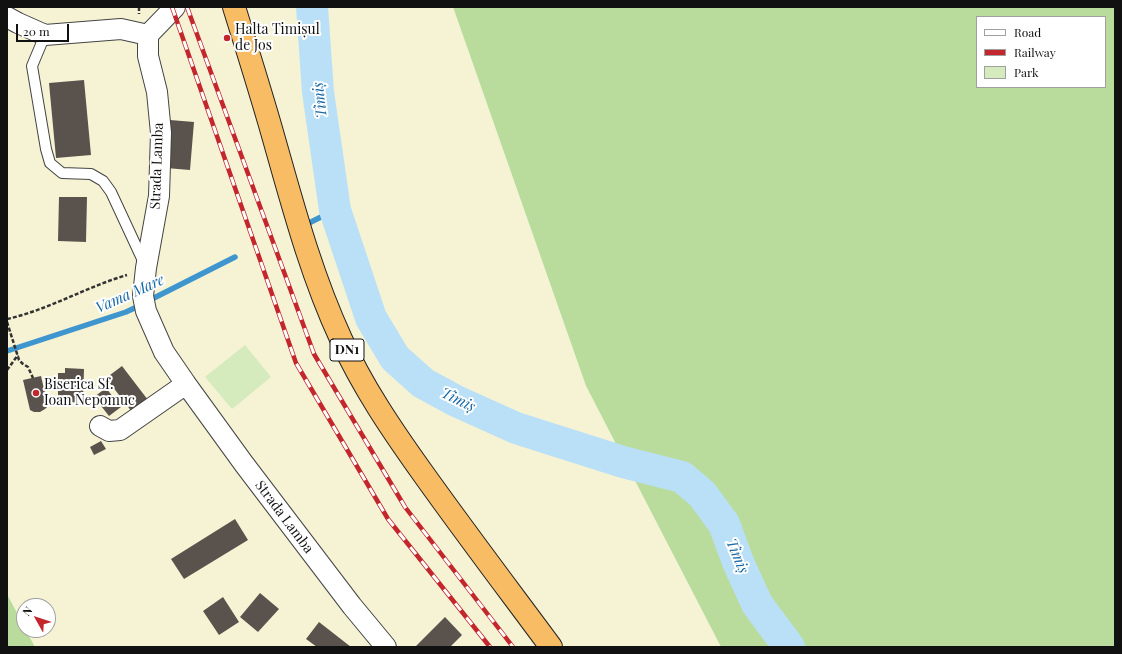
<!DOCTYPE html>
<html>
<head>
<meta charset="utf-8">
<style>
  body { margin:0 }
  #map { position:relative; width:1122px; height:654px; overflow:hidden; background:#fffdf5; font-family:"Playfair Display",serif }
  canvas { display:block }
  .frame { position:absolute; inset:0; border:8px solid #111; pointer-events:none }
  .legend { position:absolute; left:976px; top:16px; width:130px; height:72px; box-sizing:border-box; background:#fff; border:1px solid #a0a0a0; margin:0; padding:5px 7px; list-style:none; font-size:12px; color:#111 }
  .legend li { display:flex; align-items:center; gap:8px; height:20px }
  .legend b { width:20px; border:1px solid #a0a0a0 }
  .north { position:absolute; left:16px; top:598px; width:40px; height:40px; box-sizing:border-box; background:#fff; border:1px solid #a0a0a0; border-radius:50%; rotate:309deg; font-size:11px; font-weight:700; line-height:16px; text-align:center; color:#111 }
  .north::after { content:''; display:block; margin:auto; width:14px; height:18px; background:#c4262e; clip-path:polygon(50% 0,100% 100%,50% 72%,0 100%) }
  .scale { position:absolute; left:16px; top:24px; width:53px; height:18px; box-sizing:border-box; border:2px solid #111; border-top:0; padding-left:5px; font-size:12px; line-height:14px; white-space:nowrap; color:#111; -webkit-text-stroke:3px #fff; paint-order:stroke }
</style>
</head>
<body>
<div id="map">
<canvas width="1122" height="654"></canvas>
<div class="frame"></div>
<ul class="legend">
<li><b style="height:5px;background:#fff"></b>Road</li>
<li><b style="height:5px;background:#c4262e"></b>Railway</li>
<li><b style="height:11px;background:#d5ebbd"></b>Park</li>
</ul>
<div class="north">N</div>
<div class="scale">20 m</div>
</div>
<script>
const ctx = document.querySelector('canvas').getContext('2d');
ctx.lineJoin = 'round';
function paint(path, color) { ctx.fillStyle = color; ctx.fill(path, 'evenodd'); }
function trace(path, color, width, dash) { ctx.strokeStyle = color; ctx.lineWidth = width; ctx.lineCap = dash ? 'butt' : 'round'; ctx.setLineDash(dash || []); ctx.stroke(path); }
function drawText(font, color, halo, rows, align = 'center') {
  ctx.font = font + ' "Playfair Display",serif'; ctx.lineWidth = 4; ctx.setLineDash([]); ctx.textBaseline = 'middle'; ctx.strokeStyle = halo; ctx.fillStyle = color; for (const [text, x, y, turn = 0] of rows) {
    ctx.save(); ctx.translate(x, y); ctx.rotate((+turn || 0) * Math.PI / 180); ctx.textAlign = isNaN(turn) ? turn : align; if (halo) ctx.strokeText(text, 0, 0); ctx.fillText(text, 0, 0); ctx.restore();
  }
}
const farmland = new Path2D(`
  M7 7H453L586 386 721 647H35L26 630H48V606H24V626L7 594Z`);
const green = new Path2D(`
  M245 345 271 377 232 409 205 377Z`);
const forest = new Path2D(`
  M453 7H1115V647H721L586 386ZM977 17H1105V87H977Z
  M7 594 24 626V630H26L35 647H7Z`);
const stream = new Path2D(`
  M305 225 335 210
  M148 301 235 257
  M7 351 126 312 141 305`);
const river = new Path2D(`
  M312 7 318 92 335 210 371 318 395 358 423 383 456 401 516 428 623 462 682 477 702 494 724 524 738 562 757 604 789 647`);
const building = new Path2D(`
  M84 80 91 155 56 158 49 83Z
  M170 120 194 122 190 170 166 168Z
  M59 197H87L86 242 58 241Z
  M122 366 148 400 132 412 106 378Z
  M65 368 84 369 83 403 58 401V373H65Z
  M41 376 48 406 45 409 40 412H34L30 410 23 380Z
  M106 388 121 407 109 416 94 397Z
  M101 441 106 449 94 455 90 447Z
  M235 519 248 540 184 579 171 559Z
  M260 593 279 609 258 632 240 617Z
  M223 597 239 622 219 635 203 611Z
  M445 617 462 635 450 647H415Z
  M319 622 351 647H317L306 639Z`);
const path = new Path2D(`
  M139 7V14
  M7 319C48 310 86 287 127 275
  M7 322 19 360 23 364 28 367 33 378
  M7 370 18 355`);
const service = new Path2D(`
  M45 35 32 66 46 149 50 163 62 173 91 174 103 181 111 192 144 263`);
const minor = new Path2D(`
  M7 17 18 23 45 35 121 29 148 35
  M148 35V56L157 92 161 133 159 196 146 268 143 296 146 311 164 352 186 384 244 464 352 606 386 647
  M148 35 175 7
  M100 426 109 431 120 430 186 384`);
const trunk = new Path2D(`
  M234 7C247 49 260 90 272 132 292 202 310 272 341 339 362 386 392 430 422 472 464 531 508 589 551 647`);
const rail = new Path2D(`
  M172 7 296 363 388 519 490 647
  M187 7 314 354 405 507 513 647`);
const markers = [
  [227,38,4,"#c4262e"],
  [36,393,4,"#c4262e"]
];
const shields = [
  [347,350,34]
];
const shieldNames = [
  ["DN1",347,350]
];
const poiNames = [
  ["Halta Timișul",235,30],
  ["de Jos",235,46],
  ["Biserica Sf.",44,385],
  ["Ioan Nepomuc",44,401]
];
const streetNames = [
  ["Strada Lamba",157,166,-88],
  ["Strada Lamba",284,517,53]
];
const waterNames = [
  ["Timiș",320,100,-97],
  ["Vama Mare",130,294,-24],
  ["Timiș",458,400,26],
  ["Timiș",737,556,67]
];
paint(farmland, '#f6f3d4');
paint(green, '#d5ebbd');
paint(forest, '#b9dc9c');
trace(stream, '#3f96cf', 5.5);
trace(river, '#b9e0f7', 32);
paint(building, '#5a524d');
trace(service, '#444', 12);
trace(minor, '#444', 22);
trace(trunk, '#222', 24);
trace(path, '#333', 2.5, [4, 2]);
trace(service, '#fff', 10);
trace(minor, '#fff', 20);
trace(trunk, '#f7bc64', 22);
trace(rail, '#c4262e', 4.5);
trace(rail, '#fff', 3, [9]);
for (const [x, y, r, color] of markers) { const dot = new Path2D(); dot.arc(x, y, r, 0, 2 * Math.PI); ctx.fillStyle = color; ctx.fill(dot); trace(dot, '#fff', 1.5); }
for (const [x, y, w] of shields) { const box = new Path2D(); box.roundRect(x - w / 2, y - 11, w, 22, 3); ctx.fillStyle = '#fff'; ctx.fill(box); trace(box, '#111', 1); }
drawText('bold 13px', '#111', null, shieldNames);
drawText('14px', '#111', '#fff', poiNames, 'left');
drawText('14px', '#111', '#fff', streetNames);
drawText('italic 15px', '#1768a6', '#fff', waterNames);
</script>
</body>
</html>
